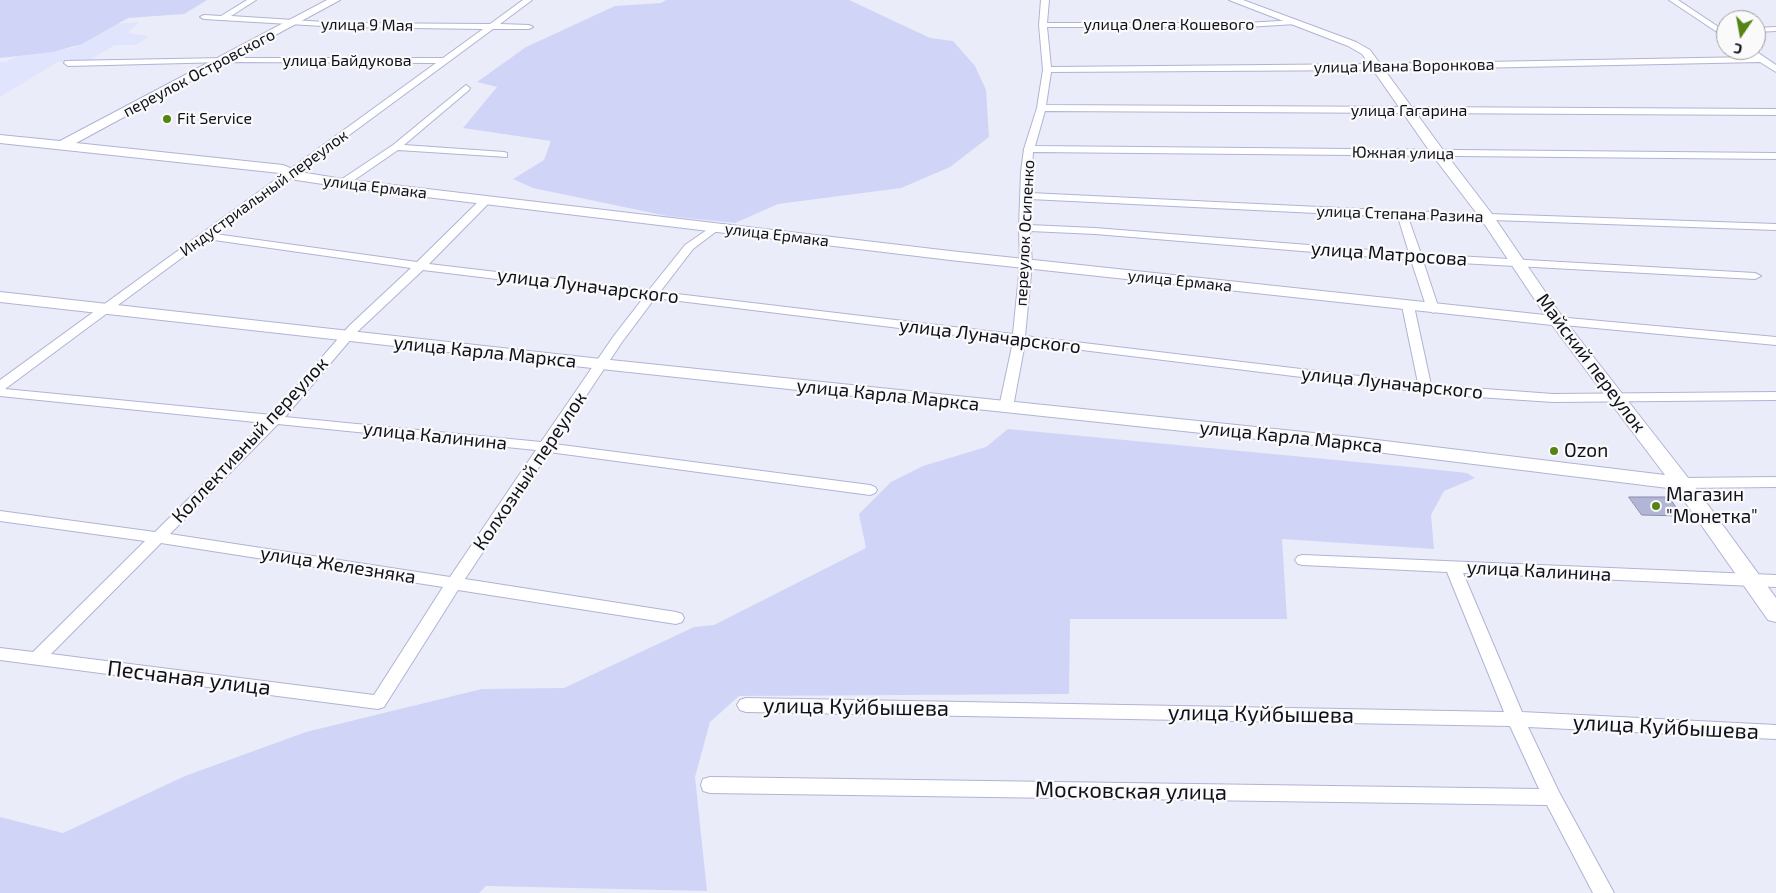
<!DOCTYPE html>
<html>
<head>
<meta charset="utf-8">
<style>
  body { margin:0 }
  #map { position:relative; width:1776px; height:893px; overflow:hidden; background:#ebecfa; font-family:"Exo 2",sans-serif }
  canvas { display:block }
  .north { position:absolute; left:1716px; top:10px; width:50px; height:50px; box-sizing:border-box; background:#fafafa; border:1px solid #9c9ca1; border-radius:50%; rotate:192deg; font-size:14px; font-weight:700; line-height:20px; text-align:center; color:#0f101b }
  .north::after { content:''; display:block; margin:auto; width:18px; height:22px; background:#558415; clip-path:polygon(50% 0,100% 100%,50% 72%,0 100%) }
</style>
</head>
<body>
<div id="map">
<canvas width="1776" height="893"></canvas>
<div class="north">С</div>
</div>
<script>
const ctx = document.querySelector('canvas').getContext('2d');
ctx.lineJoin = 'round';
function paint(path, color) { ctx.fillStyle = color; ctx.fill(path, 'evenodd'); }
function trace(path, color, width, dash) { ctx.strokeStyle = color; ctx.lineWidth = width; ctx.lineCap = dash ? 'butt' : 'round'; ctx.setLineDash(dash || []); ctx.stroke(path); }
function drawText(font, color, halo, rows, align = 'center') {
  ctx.font = font + ' "Exo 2",sans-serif'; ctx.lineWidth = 4.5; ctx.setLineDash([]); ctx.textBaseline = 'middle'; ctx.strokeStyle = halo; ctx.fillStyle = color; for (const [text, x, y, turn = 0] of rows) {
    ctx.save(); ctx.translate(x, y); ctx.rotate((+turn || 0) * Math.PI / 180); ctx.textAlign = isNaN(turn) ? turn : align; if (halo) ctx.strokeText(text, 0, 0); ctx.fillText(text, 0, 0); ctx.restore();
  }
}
const built = new Path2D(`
  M139 22 128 33 149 36 136 45H115L88 61 58 62 0 97V62H6L23 53 73 48 114 24Z`);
const green = new Path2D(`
  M0 0H207L184 14 128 18 82 44 52 52 0 58Z
  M666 0H849L930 38 953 41 975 66 986 90 989 137 950 167 901 188 778 204 735 223 667 216 533 188 513 179 544 160 551 141 463 128 497 87 477 82 526 47 615 6 661 3Z
  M1008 429 1410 467 1467 473 1475 478 1444 491 1431 515 1434 549 1282 539 1287 619H1070L1069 694 739 696 710 722 695 777 707 891 486 886 479 893H0V817L63 833 185 776 306 732 482 689 564 688 694 627 714 625 866 548 859 514 891 482 923 466 986 447Z`);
const building = new Path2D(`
  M1629 497H1669L1682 516 1642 515Z`);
const street = new Path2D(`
  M247 0H256L231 16 340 23 490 24 523 0H532L500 24 529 25 533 27 529 29H493L215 234 417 262 481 199H489L490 201 489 203 429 264 649 290 685 245 714 225 718 226 719 228 718 230 693 249 660 292 1013 334 1020 264 1019 228 1021 172 1024 149 1037 108 1043 70 1039 25 1041 0H1049L1047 23H1246L1296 20 1300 22 1296 24 1246 27H1047L1051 67 1376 64 1752 57 1750 54 1751 52H1757L1776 65V72L1760 62 1376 70 1051 72 1046 105 1776 109V115L1045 111 1035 146 1776 153V159L1033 152 1030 193 1402 211 1776 224V230L1408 217 1421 254 1755 273 1761 276 1755 279 1423 261 1439 309 1433 313 1427 309 1411 260 1095 234 1030 231 1032 264 1025 336 1418 383 1402 306 1408 302 1414 306 1431 385 1553 394 1776 392V400L1553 402 1448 395 1025 343 1013 407 1006 411 999 407 1013 342 655 298 622 342 554 444 870 485 875 487 877 490 875 493 870 495 549 452 465 579 676 612 682 614 684 618 682 622 676 624 458 590 384 707 378 709 0 660V648L33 652 145 541 0 521V511L155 532 265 423 0 396V380L436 63 225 62 68 66 64 63 65 61 225 58H443L483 29 340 27 204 19 200 17 204 15 221 16ZM1030 199 1398 217 1409 253 1095 228 1029 225ZM207 239 411 268 349 326 272 415 5 389ZM423 270 644 297 613 337 541 442 285 417 357 332ZM278 424 536 450 450 577 170 534ZM161 543 443 587 374 695 51 654Z
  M1669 0H1678L1726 32V38Z
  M1776 27V31L1756 32V28Z
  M466 85 470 88 469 90 404 145 504 152 507 153V157L398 150 347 185H339V181L393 145Z
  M1557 317 1776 337V345L1553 324 1551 321 1553 318Z
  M1776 477V487L1682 488 1677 486 1675 483 1677 480 1682 478Z
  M1303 555 1776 575V587L1463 573 1522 712 1776 725V739L1528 727 1559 792 1614 893H1593L1547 805 710 793 703 791 701 785 703 779 710 777 1539 789 1510 726 746 712 740 710 737 705 740 700 746 698 1504 712 1447 572 1303 565 1298 564 1295 560 1298 556Z`);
const secondary = new Path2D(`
  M327 0H340L76 143 283 165 300 172 343 179 950 251 1545 315 1481 219 1433 156 1362 54 1348 46 1229 0H1243L1356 42 1370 50 1443 150 1492 214 1563 318 1689 479 1776 598V622L1768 620 1676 489 1352 449 601 369 0 302V292L601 359 1352 437 1665 475 1552 325 950 260 343 187 296 180 280 173 0 143V135L60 141Z`);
const markers = [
  [167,119,5,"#558415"],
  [1554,451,5,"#558415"],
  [1656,506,5,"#558415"]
];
const farStreetnames = [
  ["улица 9 Мая",367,25,1],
  ["улица Олега Кошевого",1169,25],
  ["улица Байдукова",347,61],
  ["улица Ивана Воронкова",1404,66,-1],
  ["переулок Островского",199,73,-28],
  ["улица Гагарина",1409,111],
  ["Южная улица",1403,153,1],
  ["улица Ермака",375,187,7],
  ["Индустриальный переулок",264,193,-36],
  ["улица Степана Разина",1400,214,2],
  ["переулок Осипенко",1025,233,-87],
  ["улица Ермака",777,235,7],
  ["улица Ермака",1180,281,6]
];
const farPoinames = [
  ["Fit Service",177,119]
];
const streetNames = [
  ["улица Матросова",1389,254,4],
  ["улица Луначарского",588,286,7],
  ["улица Луначарского",990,336,7],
  ["улица Карла Маркса",485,352,6],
  ["Майский переулок",1591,363,53],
  ["улица Луначарского",1392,383,6],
  ["улица Карла Маркса",888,395,6],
  ["улица Калинина",435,436,6],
  ["улица Карла Маркса",1291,437,6],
  ["Коллективный переулок",250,440,-47],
  ["Колхозный переулок",530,471,-56],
  ["улица Железняка",338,565,9],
  ["улица Калинина",1539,571,3]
];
const poiNames = [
  ["Ozon",1564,451],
  ["Магазин",1666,495],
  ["\"Монетка\"",1666,517]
];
const nearStreetnames = [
  ["Песчаная улица",189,678,7],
  ["улица Куйбышева",856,707,1],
  ["улица Куйбышева",1261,714,1],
  ["улица Куйбышева",1666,727,3],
  ["Московская улица",1131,791,1]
];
paint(built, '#e1e4fd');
paint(green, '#d0d4f7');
paint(building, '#b1b5d6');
trace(building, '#8a8dac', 1);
trace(street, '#b0b3d4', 2);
trace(secondary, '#b0b3d4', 2);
paint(street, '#fff');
paint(secondary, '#fff');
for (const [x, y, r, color] of markers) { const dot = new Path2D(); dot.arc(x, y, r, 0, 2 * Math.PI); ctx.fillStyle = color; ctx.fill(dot); trace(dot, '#fafafa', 2); }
drawText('16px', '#0f101b', '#fafafa', farStreetnames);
drawText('16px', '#0f101b', '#fafafa', farPoinames, 'left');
drawText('19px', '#0f101b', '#fafafa', streetNames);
drawText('19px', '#0f101b', '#fafafa', poiNames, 'left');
drawText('22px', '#0f101b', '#fafafa', nearStreetnames);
</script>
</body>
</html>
